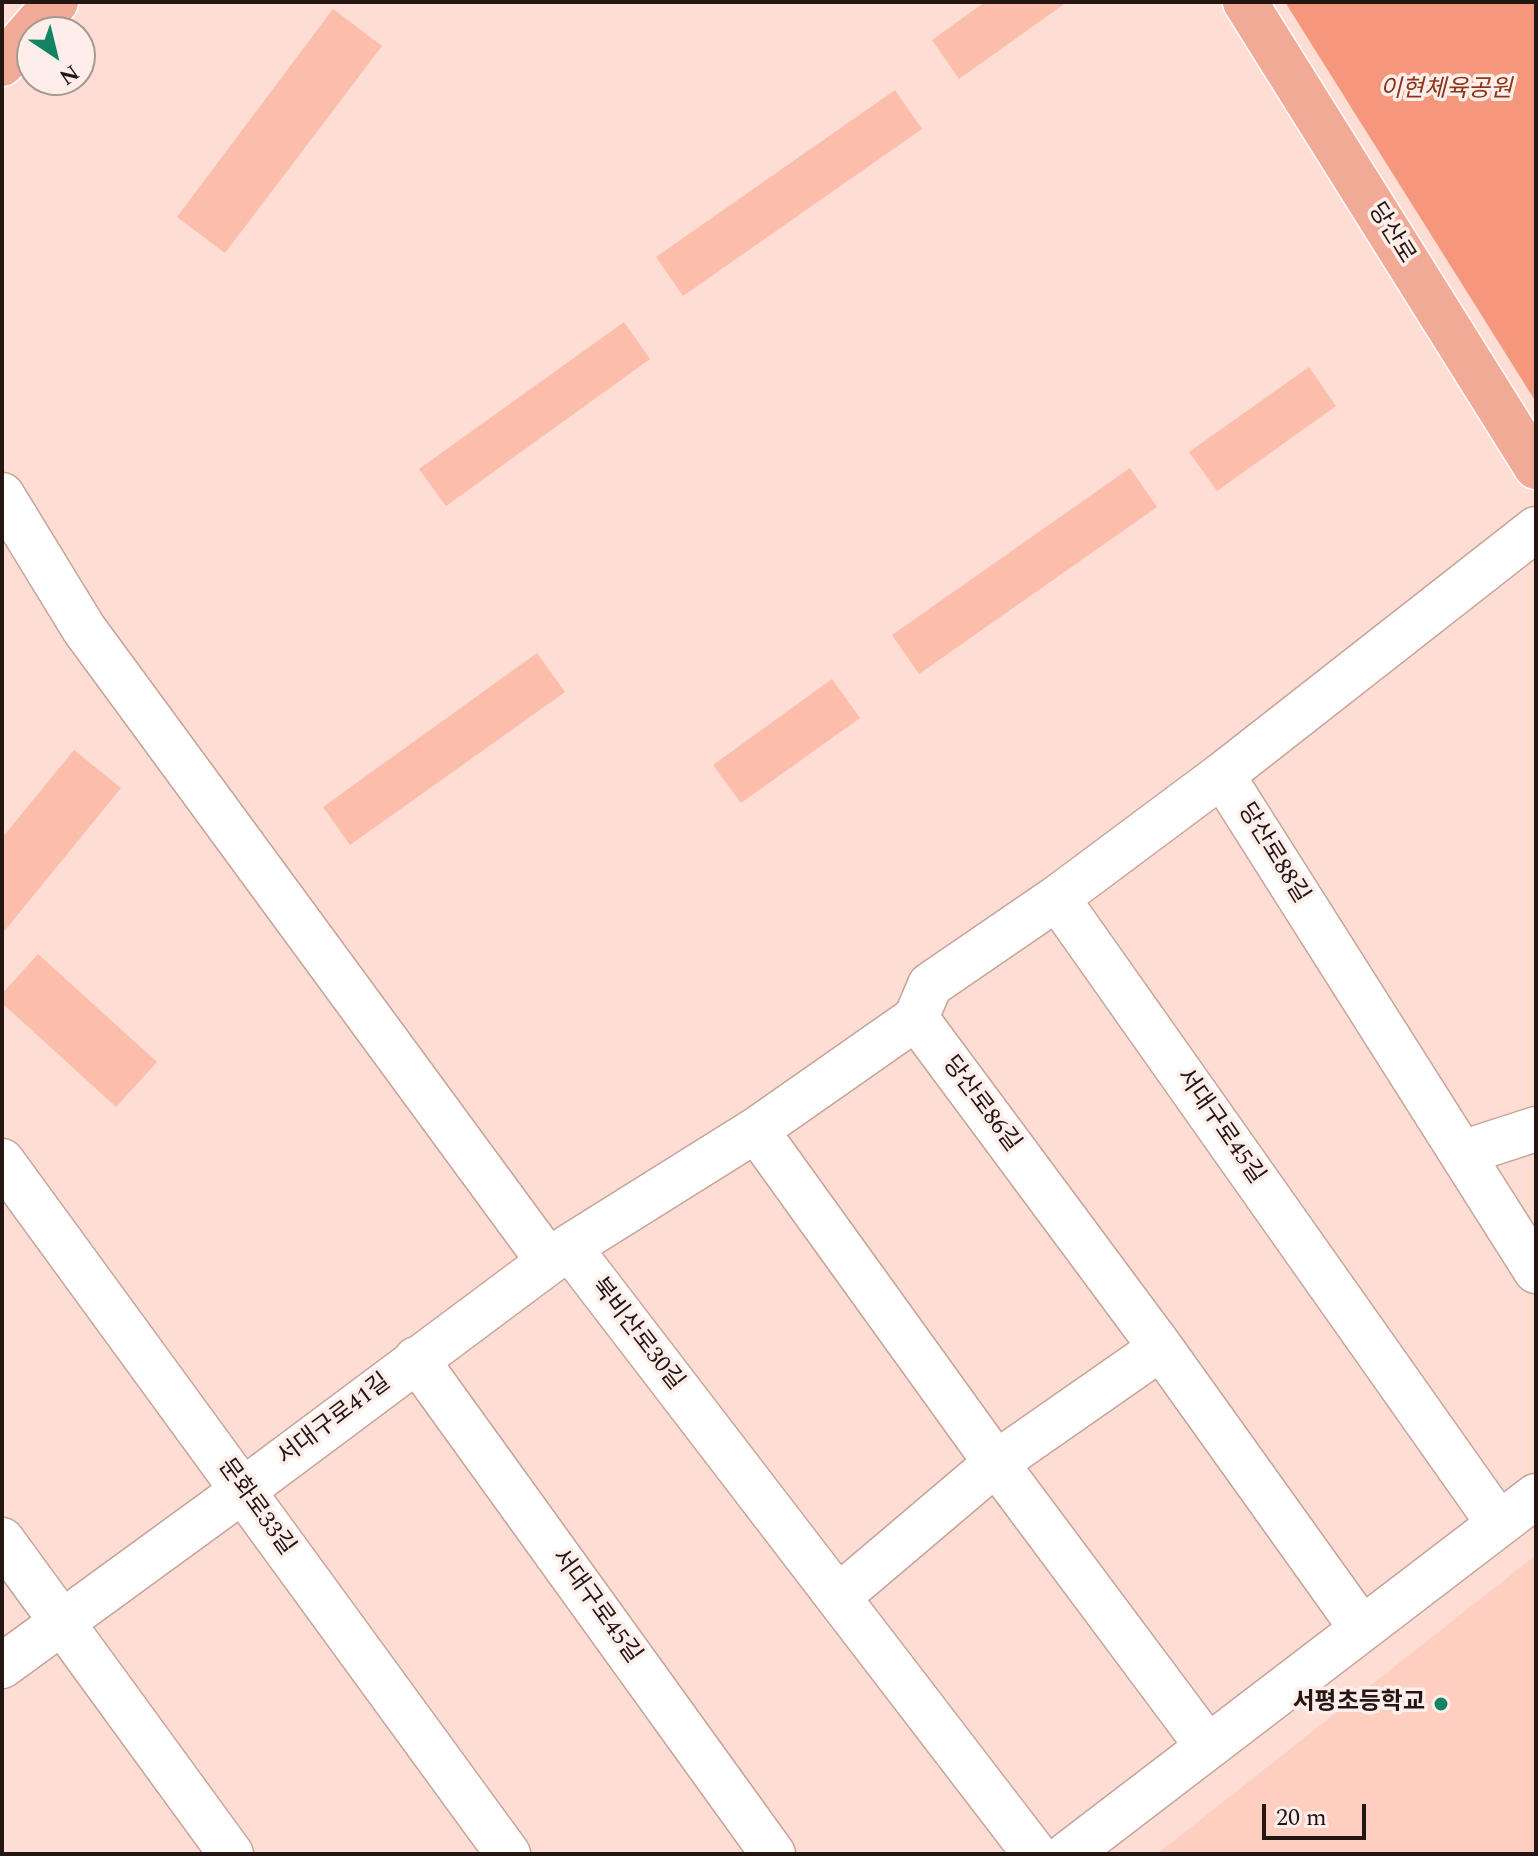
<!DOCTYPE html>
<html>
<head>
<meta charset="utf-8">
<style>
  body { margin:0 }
  #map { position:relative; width:1538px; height:1856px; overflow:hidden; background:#fdddd4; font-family:Spectral,serif }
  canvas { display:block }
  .frame { position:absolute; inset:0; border:4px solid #241713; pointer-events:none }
  .north { position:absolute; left:16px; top:16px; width:80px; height:80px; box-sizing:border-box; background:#feeeea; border:2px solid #a79894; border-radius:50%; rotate:145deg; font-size:22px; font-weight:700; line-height:32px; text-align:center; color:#241713 }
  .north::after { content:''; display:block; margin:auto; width:28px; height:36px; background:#128463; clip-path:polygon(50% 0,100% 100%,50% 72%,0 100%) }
  .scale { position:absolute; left:1262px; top:1804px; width:104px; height:36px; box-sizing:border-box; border:4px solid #241713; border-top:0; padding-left:10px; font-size:24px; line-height:28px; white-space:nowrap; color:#241713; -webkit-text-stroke:6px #feeeea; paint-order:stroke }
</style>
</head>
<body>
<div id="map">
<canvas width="1538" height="1856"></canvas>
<div class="frame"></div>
<div class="north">N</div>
<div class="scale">20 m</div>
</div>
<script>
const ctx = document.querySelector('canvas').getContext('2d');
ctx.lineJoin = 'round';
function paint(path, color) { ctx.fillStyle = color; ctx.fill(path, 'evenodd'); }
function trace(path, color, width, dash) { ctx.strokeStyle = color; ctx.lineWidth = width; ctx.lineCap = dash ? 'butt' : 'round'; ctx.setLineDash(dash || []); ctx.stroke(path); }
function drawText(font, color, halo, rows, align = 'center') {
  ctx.font = font + ' Spectral,"Noto Sans KR",serif'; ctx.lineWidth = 7; ctx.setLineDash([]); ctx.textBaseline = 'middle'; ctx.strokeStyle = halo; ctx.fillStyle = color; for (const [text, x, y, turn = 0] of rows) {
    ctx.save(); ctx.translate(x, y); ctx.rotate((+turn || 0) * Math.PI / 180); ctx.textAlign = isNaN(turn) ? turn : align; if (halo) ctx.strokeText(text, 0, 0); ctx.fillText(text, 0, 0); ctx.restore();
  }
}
const built = new Path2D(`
  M1536 1555V1854H1157Z`);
const green = new Path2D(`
  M1285 2H1536V402Z`);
const building = new Path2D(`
  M985 2H1067L959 79 932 40Z
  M333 9 382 46 225 253 177 217Z
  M895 90 922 129 683 296 656 257Z
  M624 322 650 359 446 506 419 469Z
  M1309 367 1336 406 1217 491 1189 452Z
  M1130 468 1157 507 919 674 892 635Z
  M537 653 565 692 350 845 323 807Z
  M832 679 860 718 741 803 713 765Z
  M74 750 121 788 2 934V838Z
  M38 954 157 1062 116 1107 2 1003V994Z`);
const minor = new Path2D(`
  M2 495 84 629 549 1262
  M1536 529 1222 775 1536 1271
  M1057 898 1499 1524
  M916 1018 1161 1348 1362 1629
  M916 1018 930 985 1057 898 1222 775
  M756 1130 996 1463 1208 1747
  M1462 1153 1536 1129
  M2 1161 508 1854
  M569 1247 1035 1854
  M416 1359 773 1854
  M2 1540 231 1854
  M838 1597 996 1463 1161 1348
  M2 1666 242 1491 569 1247 756 1130 916 1018
  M1068 1854 1536 1496`);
const major = new Path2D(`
  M1245 2 1536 467
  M2 64 56 2`);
const markers = [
  [1441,1704,8,"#128463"]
];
const parkNames = [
  ["이현체육공원",1446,91]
];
const streetNames = [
  ["당산로",1390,234,58],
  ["당산로88길",1272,854,58],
  ["당산로86길",980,1105,53],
  ["서대구로45길",1219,1127,55],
  ["북비산로30길",636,1335,52],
  ["서대구로41길",335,1421,-37],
  ["문화로33길",255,1508,54],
  ["서대구로45길",595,1607,54]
];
const poiNames = [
  ["서평초등학교",1425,1704]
];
paint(built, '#fecfc1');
paint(green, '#f4977c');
paint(building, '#fcbdab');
trace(minor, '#c7a398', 47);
trace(major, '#fff', 47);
trace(minor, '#fff', 44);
trace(major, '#f0aa96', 44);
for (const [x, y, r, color] of markers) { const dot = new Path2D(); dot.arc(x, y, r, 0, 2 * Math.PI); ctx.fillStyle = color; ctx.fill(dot); trace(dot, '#feeeea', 3); }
drawText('italic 24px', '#8d3419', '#feeeea', parkNames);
drawText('24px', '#241713', '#feeeea', streetNames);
drawText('bold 24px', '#241713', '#feeeea', poiNames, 'right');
</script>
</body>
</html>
